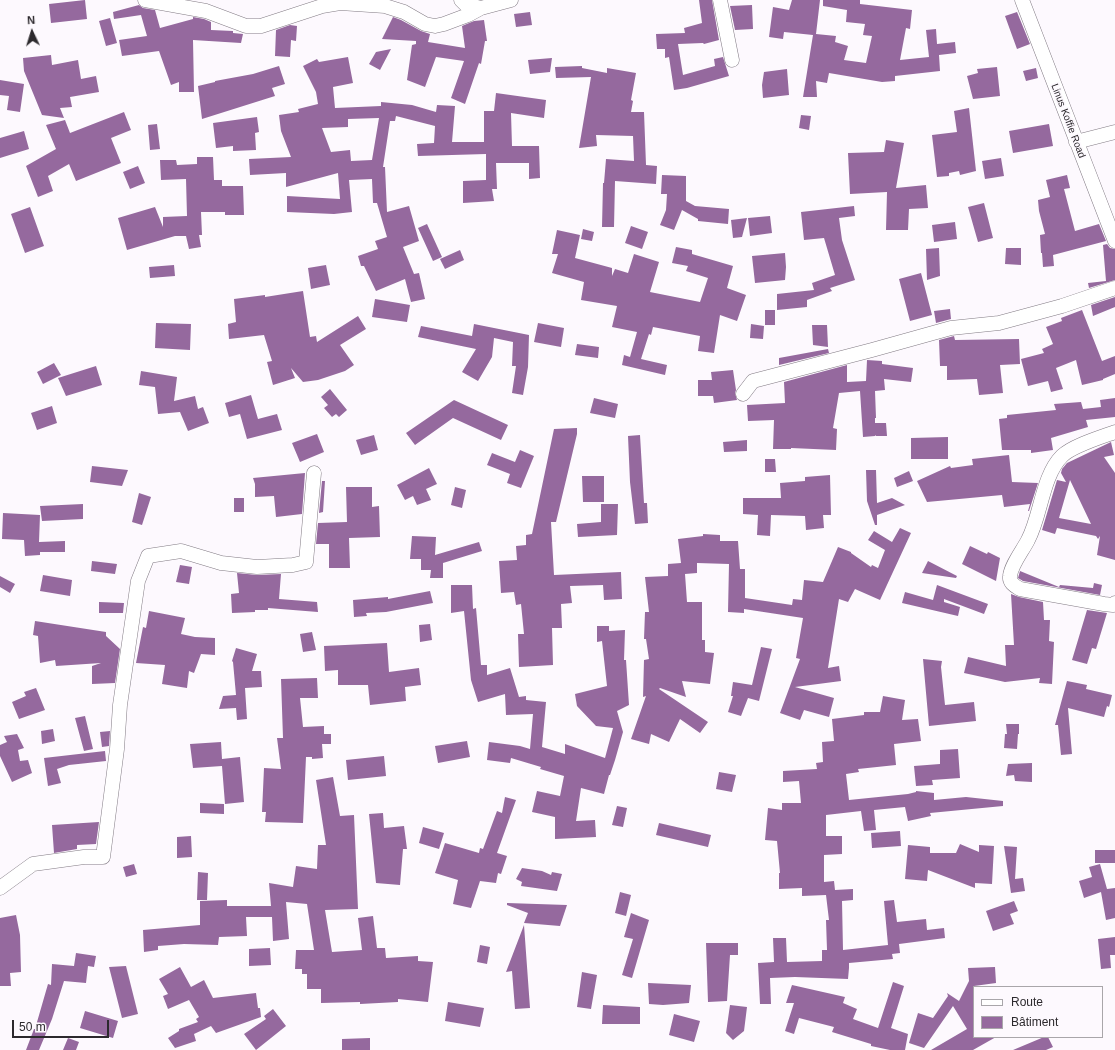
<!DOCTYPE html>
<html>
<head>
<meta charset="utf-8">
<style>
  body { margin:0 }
  #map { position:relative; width:1115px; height:1050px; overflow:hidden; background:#fdf9fe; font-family:Helvetica,sans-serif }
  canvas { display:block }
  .legend { position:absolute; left:973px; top:986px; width:130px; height:52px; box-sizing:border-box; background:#fdf9fe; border:1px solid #a9a6aa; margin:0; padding:5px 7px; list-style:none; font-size:12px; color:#2c292d }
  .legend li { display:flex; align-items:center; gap:8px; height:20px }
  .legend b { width:20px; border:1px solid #a9a6aa }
  .north { position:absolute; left:12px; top:12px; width:40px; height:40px; -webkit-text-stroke:3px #fdf9fe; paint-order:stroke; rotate:356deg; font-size:11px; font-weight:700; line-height:16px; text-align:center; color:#2c292d }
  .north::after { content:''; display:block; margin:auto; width:14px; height:18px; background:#2c292d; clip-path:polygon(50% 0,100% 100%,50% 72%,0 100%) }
  .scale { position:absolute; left:12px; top:1020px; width:97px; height:18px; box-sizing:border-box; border:2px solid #2c292d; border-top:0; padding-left:5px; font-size:12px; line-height:14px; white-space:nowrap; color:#2c292d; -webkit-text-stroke:3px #fdf9fe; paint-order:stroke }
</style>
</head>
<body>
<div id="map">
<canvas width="1115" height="1050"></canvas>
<ul class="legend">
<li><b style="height:5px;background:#fff"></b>Route</li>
<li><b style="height:11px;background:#95699e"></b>Bâtiment</li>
</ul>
<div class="north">N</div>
<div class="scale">50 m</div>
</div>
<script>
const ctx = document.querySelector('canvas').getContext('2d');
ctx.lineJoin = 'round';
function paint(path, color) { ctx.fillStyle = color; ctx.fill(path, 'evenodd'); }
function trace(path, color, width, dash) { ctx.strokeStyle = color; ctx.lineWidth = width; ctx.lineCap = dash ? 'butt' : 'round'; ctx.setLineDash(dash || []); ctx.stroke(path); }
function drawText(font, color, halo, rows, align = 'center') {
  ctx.font = font + ' Helvetica,sans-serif'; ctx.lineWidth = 3.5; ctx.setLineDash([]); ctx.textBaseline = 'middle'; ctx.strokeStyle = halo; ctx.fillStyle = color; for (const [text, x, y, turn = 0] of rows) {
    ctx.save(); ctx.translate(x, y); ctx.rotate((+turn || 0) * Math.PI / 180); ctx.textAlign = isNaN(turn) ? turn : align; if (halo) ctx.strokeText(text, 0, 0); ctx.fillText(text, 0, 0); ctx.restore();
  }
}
const building = new Path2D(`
  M85 0 87 19 51 23 49 4Z
  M699 0H712L719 40 704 44 703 43 678 44 683 75 715 66 714 59 723 57 729 76 687 88 674 90 669 57 665 58V49H657L656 34 685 33 684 28 702 23Z
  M792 0H820L816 34 836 36 835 42 848 46 844 60 866 63 872 36 863 35 865 24 846 22 847 10 823 6V0H860V4L912 10 910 29 906 28 900 60 929 57 926 30 936 29 937 44 955 42 956 53 939 55 940 71 895 76V81L882 82 829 73 827 83 816 81 817 97H803L813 35 784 32 783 39 769 37 773 7 789 10Z
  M139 5 143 8 155 10 160 28 193 19V17L204 19 211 22V30L233 31V33L243 34 241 43 193 40 194 92H179V82L171 85 159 51 122 56 119 40 147 36 141 15 114 19 113 12Z
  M752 5 753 29 735 30 730 6Z
  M530 12 532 25 516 27 514 14Z
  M1017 12 1030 44 1017 49 1005 16Z
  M393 17 401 20 421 31 430 34 428 42 465 48 462 26 474 21 484 20 487 41H485L481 64 479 63 465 104 451 98 464 61 436 57 425 87 407 80 412 45 416 44V41L382 39Z
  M110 18 117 43 106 46 99 21Z
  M290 25 297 26 296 41 291 40 290 57 275 56 276 30Z
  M391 49 380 70 369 64 376 52Z
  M51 55 52 65 78 60 81 79 96 76 99 92 70 97 72 107 60 108 64 118 42 115 24 71 23 58Z
  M348 57 353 83 333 87 335 108 381 106V102L412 105 436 112 437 105 455 106 452 142H484V111H494L496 93 546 100 544 118 511 113 512 146H539L540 178 529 179V163H496L497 189H492L494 201 463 203V181L486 180V154L418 156 417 144 434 143 435 126 396 116 395 121H390L383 167H385L387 212 409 206 419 241 403 247 414 274 419 273 425 299 411 302 405 279 376 291 364 266H361L358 256 378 249 375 241 387 237 377 203H373L372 179 349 180 352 212 334 214 287 212V196L340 199 338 173 286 187V173L250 175 249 159 291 157 281 131 279 115 299 112 298 109 318 104 316 92 303 66 317 59 319 62ZM379 118 372 160 351 161 350 150 331 152 322 128 348 127V119Z
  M552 58 550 72 530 74 528 60Z
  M279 66 285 84 272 88 275 96 202 119 198 86 215 82V81L253 74Z
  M582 66V68L607 73V68L636 73 631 100 633 101 631 112H644L646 165 657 166 656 184 615 181 614 227H602L603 183H604L606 159 634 161 633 136 596 135 597 146 579 148 591 77 556 78 555 67Z
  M997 67 1000 96 973 99 967 76 978 73 977 69Z
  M1036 68 1038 78 1026 81 1023 71Z
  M787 69 789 95 763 98 762 85 764 72Z
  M0 80 24 84 20 112 7 110 9 96 0 95Z
  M969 108 976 171 960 175 959 171 949 173V176L937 177 932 135 957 132 954 111Z
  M124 112 131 130 111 138 121 163 76 181 69 164 48 176 53 191 38 197 26 166 56 149 46 125 65 120 70 133Z
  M801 115 811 116 809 130 799 128Z
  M257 117 259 132 255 133 256 150 233 151V146L216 148 213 123Z
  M157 124 160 149 150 150 148 125Z
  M1049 124 1053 146 1013 153 1009 131Z
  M24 131 29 149 0 158V138Z
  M886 140 904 143 896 188 926 185 928 208 909 209 908 230H886L887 192 850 194 848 153 884 152Z
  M197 157H213L214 180H222V186H243L244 215H225V212H201L202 235H199L201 247 189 249 186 236H175L127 250 118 218 155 207 163 227V217L187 216 186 179 161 180 160 160H176L177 165 197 164Z
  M1001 158 1004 176 985 179 982 161Z
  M138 166 145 183 130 189 123 172Z
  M662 175 686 176V201L695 206 729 209 728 224 698 221V219L682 210 674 230 660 225 666 210 667 194H661Z
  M1067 175 1070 188 1064 189 1075 231 1099 224 1106 241 1053 255 1054 266 1043 267 1042 253H1041L1040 235 1045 234 1039 211 1038 200 1050 197 1046 180Z
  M984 203 993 238 978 242 968 207Z
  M854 206 855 216 839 218 842 240 855 280 830 288 832 291 807 300V307L777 310V294L814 290 812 283 835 275 824 238 804 240 801 212Z
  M30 207 44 246 25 253 11 214Z
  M770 216 772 233 750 236 748 218Z
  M747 218 742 237 733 238 731 220Z
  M955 222 957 239 934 242 932 225Z
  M427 224 442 257 433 261 418 228Z
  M631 226 648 232 642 249 625 243Z
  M583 229 594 232 592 241 581 239Z
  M557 230 580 235 575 258 612 268V276L615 269 628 273 634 254 659 262 650 292 700 302 708 278 686 271 688 266 672 263 676 247 692 250V254L733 266 727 288 746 295 737 321 720 315 714 353 698 351 700 336 653 327 651 335 649 334 641 359 667 365 665 375 622 365 624 355 630 357 637 332 612 327 617 306 581 300 584 282 552 273 558 254H552Z
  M1107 244 1110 248 1115 249V280L1089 288 1088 283 1106 281 1103 245Z
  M939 248 940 276 927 280 926 249Z
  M1006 248H1021V265L1005 264Z
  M460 250 464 260 445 269 440 259Z
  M785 253 786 267 785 280 755 283 752 256Z
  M174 265 175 276 150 278 149 267Z
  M326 265 330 285 311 289 308 268Z
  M921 273 932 315 910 321 899 279Z
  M303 291 310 337 316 336 317 342 358 316 366 329 340 345 354 365 345 371 318 380 303 382 291 368 295 378 273 385 267 362 272 361 264 335 229 339 228 324 236 322 234 299 265 295V297Z
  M1115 297V307L1093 316 1091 305Z
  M375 299 410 305 407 322 372 317Z
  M950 309 951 319 936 323 934 311Z
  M765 310H775V325H765Z
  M1082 310 1102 361 1115 356V374L1103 379V380L1082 385 1076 360 1056 368 1063 389 1051 392 1048 381 1028 386 1021 359 1044 353 1042 349 1053 344 1046 327 1062 321 1061 318Z
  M156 323 191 324 190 350 155 348Z
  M538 323 564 328 561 347 534 342Z
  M474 324 529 335 528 367 523 395 512 393 516 366H512L513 342 494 338 492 357 478 381 462 372 476 349 418 337 421 326 472 336Z
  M751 324 764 326 763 339 750 338Z
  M812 325H827L828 347 813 345Z
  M954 336 955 340 1019 339 1020 364 1000 365 1003 393 979 395 977 379 947 380V366H940L939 340Z
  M577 344 599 347 598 358 575 355Z
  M828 349 829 353 779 365V358Z
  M867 360 882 361V364L913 368 911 382 884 379 885 390 875 391 876 418H875V423H886L887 436H876L875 435V436L863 437 860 391 839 393 833 428 837 429 836 450 791 448V449H773L774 420 748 421 747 405 785 403 784 382 847 365V382L866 381Z
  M54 363 61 375 43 384 37 372Z
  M96 366 102 385 66 396 58 378Z
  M733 370 736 390 735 393 737 400 714 403 713 396H698V380H712L711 372Z
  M141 371 177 377 174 401 195 396 198 409 203 407 209 423 188 431 180 412 158 414 155 387 139 385Z
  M330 389 347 410 339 417 336 414 332 417 324 408 328 405 321 397Z
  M251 395 258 419 277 414 282 430 247 439 240 414 229 417 225 403Z
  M594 398 618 404 615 418 590 413Z
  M1115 398V417L1086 420 1088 427 1051 438 1053 450 1031 453V450H1002L999 419 1007 418V415L1056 410 1054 404 1081 402 1083 409 1101 407 1100 400Z
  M454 400 508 425 501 440 453 418 415 445 406 433Z
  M52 406 57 423 37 430 31 413Z
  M577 428V434L556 522H551L554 575 621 572 622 599 604 600 603 585 570 586 572 603 561 604 562 628H552L553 665 519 667 518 634H524L521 604 516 605 514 592 501 593 499 561 517 560 516 546 526 545V535L532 534 554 429Z
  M317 434 324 452 300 462 292 443Z
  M374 435 378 450 361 455 356 440Z
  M640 435 644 503H647L648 523 635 524 630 482 628 436Z
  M948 437V459H911V438Z
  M747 440V451L724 452 723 442Z
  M1111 442 1114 455 1104 457 1115 473V560L1097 555 1100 536 1098 539 1096 536 1057 528 1055 534 1042 530 1057 480 1066 482 1061 473 1062 469 1067 463ZM1070 480 1091 524 1059 518Z
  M520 450 534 456 521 488 507 483 510 474 487 465 492 453 515 462Z
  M1009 455 1012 482 1038 483 1029 511H1028L1030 504 1004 507 1002 495 927 502 917 481 950 466 951 468 973 465 972 459Z
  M765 459H775L776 472H765Z
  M92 466 128 470 122 486 90 482Z
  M429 468 437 484 426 489 431 500 417 505 413 496 405 500 397 485Z
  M866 470H876L877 503 892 498 905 505 877 515V525H875L867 501Z
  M909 471 913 481 897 487 894 478Z
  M305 473 302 514 276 517 274 496 255 497V484L253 478Z
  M830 475 831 515H823L824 528 806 530 805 516 771 515 770 536 757 535 758 515 743 514V498H781L780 483 805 481V477Z
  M582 476H604V502H583Z
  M322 481H325L323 512 319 513Z
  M346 487H372V507L379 506 380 537 349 538 350 568H329V544H316L318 523 347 522Z
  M455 487 466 490 462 508 451 505Z
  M139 493 151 497 142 525 132 522Z
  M234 498H244V512H234Z
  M83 504V519L42 521 40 506Z
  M601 504H618L617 535 578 537 577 524 601 522Z
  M3 513 40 515 39 542 65 541V552H40V555L25 556 24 540 2 539Z
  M900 528 911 533 880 600 855 589 848 602 839 599 828 668 839 666 841 681 795 687 834 698 829 717 804 710 800 720 780 713 800 659 796 658 803 618 744 609V613L728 612 729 564 697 563V573L685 574 687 602H702V640H705V652L714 653 710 684 682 681 686 697 660 688 659 689 708 722 700 733 680 719 669 742 651 734 649 744 631 739 646 696 643 697 644 660 649 659 646 639H644L645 612H649L645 577 668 576V564L681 563 678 539 703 536V534L720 535V541H738L740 569H745V598L792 605 793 599 802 600 804 580 823 582 838 547 851 552V553L871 567 872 565 878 568 885 550 868 540 874 531 892 542Z
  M412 536 436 537 435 555 479 542 482 551 443 563V578H430L431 570H421V559H410Z
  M970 546 987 554 988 552 1000 558 996 581 962 564Z
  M92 561 117 564 115 574 91 571Z
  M928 561 957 576 956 578 922 573Z
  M180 565 192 567 189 584 176 582Z
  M1020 571 1059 587 1060 585 1093 588 1094 583 1102 585 1100 595 1023 581 1018 578Z
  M237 573 257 575 281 574 279 599 317 602 318 612 268 608V610H255V612L232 613 231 594 239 593Z
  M43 575 72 580 70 596 40 591Z
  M0 576 15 584 10 593 0 587Z
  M451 585H472L473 609 476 608 481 665H487V675L510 668 519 697 526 696V700L546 702 542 747 565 754V744L605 758 613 728 596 726 577 706 575 694 607 686 602 641 597 642V626H609V631L625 630 624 660H626L629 705 617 711 623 732 615 760 610 775H609L604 794 581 788 576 821 595 820 596 837 555 839V817L532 812 537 791 560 796 564 776 540 769 541 767 511 758 510 763 487 760 489 742 520 746 530 749 533 714 506 715 505 694 478 702 471 680 464 611 451 613Z
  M937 585 988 604 984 614 944 599V602L960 607 958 616 902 603 905 592 933 600Z
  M430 591 433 603 386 612 366 613 367 616 354 617 353 600 388 597V599Z
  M1011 594 1019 597 1043 602 1044 620H1050L1049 641 1054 642 1052 684 1039 683 1040 678 1005 682 964 673 968 657 1006 666 1005 645H1014Z
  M99 602 124 603 123 613H99Z
  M1087 610 1107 613 1096 649 1092 648 1087 664 1072 660Z
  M149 611 185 618 181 634 195 637 215 638V655L201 654 194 673 189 671 187 688 162 684 165 665 136 663 143 627 146 628Z
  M35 621 106 632V636L120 649 115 683 92 684V666L101 663 56 666 55 660 40 663 38 636 33 635Z
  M430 624 432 640 420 642 419 625Z
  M312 632 316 650 303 652 300 634Z
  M387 643 389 672 419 668 421 685 405 687 406 701 370 705 368 685H338V670L325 671 324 646Z
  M761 647 772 649 759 701 748 698 741 716 728 712 733 696H731L733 682 752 685Z
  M236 648 257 654 252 671H261L262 687 245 688 247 719 237 720 236 708 219 709 223 696 236 695 233 662 232 661Z
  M923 659 942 661 941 667 945 705 974 702 976 721 929 726Z
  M317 678 318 698H300L303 727 324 726V734H331V744H322L323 758 312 759V757H306L303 823 265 822 266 812H262L264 768 281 769 277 738H283L281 679Z
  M1067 681 1087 685 1086 689 1112 695 1109 707 1107 706 1104 717 1068 708 1072 754 1061 755 1058 725H1055Z
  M36 688 45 710 19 719 12 702 26 696 24 692Z
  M883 696 905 700 902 720 918 719 921 741 894 744 896 765 858 769 859 772 846 774 849 800 908 794 916 792V791L934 793V800L966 797 1003 801V806L930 813 931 816 908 821 905 807 874 810 876 830 864 831 861 811 826 815V836H842V854L824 855V882L834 881 835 890 853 889V900L842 901 843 950 888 945 884 901 894 900 897 922 926 919 927 930 944 928 945 938 899 944 900 953 892 954 893 959 849 963V968H847H849L848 979 795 977 770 978 771 1004H760L758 963 774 962 773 938H786L787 962 822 961V950H827L826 920H829L826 895 802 896V888L779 889V873H780L777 841 765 840 768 808 782 810V803H801L799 781 783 782V771L817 769 816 763 823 762 822 742 834 741 832 719 864 715V712H880Z
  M85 716 93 749 84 751 75 718Z
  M1006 724H1019V734H1018L1017 749 1004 748 1005 734H1007Z
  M53 729 55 741 42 744 41 731Z
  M110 731 109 746 102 747 100 732Z
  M17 734 24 748 18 750 20 761 28 760 32 773 12 782 0 756V745L7 742 4 736Z
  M467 741 470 757 438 763 435 746Z
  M221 742 222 759 240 757 244 802 225 804 222 766 193 768 190 744Z
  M958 749 960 778 932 780 933 785 916 786 914 766 940 764V750Z
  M105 751 106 761 69 765 57 769 61 783 48 786 44 758Z
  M384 756 386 776 348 780 346 760Z
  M1032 763V782L1015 781 1014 775 1006 776 1008 764Z
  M719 772 736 775 732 792 716 789Z
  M333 777 340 816 354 815 358 909 325 910 332 952 362 950 358 918 373 916 377 948H385L386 958 418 956V961L433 962 428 1002 398 999V1002L360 1004V1002L321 1003V989H307V974H302V969H295L296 950H314L307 904 286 902 289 939 273 941 272 917H246L247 936 219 937 218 945 184 944 158 946V950L144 952 143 930 200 925V901L227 900V906H271L269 883 293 887 296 866 317 869 318 845H326L316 780Z
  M505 797 516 800 497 853 507 856 501 874 498 873 496 883 480 881 471 908 453 904 458 880 435 873 445 843 479 853 480 848 483 849 497 811 502 813Z
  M200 803 224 804V814L200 813Z
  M617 806 627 808 623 827 612 825Z
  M383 813 384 828 404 826 407 849H403L400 885 376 883 369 814Z
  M99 822 96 844 77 845V849L54 853 52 825Z
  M659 823 711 835 708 847 656 835Z
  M423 827 444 833 439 849 419 843Z
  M900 831 901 846 872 848 871 833Z
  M191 836 192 857 177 858V837Z
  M960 844 979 852V845L994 846 992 884 975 883V888L928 870 927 881 905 879 908 845 930 847V853H956Z
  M1004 846 1017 847 1015 879 1023 878 1025 891 1011 893Z
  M1095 850H1115V863H1095Z
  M134 864 137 874 126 877 123 867Z
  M1100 864 1107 889 1115 888V918L1106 920 1101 892 1084 898 1079 881 1092 877 1089 867Z
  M522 868 542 871 551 875 552 872 562 874 557 891 521 886 522 882 516 879Z
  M198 872 208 873 207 900H197Z
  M620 892 631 895 626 916 615 913Z
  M1014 901 1018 911 1010 914 1014 924 993 931 986 911Z
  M507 903 567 905 560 926 524 923 528 913 507 905Z
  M631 913 649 920 632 978 622 975 633 939 624 937Z
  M16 915 20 935 21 972 10 973 11 986H0V918Z
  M524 925 530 1008 515 1009 512 971 506 972Z
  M1115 937V955H1110L1111 968 1101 969 1098 939Z
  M706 943H738V955H730L727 1001 708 1002Z
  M480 945 490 947 487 964 477 962Z
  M270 948 271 965 249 966V949Z
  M76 953 96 956 94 967 88 966 86 983 64 981 52 1019 39 1050H26L34 1029H35L48 984 51 985 52 964 74 966Z
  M126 966 138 1014 122 1018 109 967Z
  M180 967 191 987 204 980 213 998 256 993 258 1008H260L261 1017 216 1033 211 1026 194 1034 196 1041 175 1048 168 1038 179 1031V1029L198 1022 196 1019 199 1017 189 1000 168 1009 163 996 168 994 159 979Z
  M995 967 996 983 974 986V1037H996L973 1050H931L967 1029 953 1006 924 1048 909 1043 918 1013 933 1018 948 996 947 993 959 1001 969 981 968 968Z
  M582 972 597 975 591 1009 577 1007Z
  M893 982 904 986 891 1028 908 1034 905 1050H890L871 1046V1044L832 1032 834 1027 799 1018 794 1034 785 1031 794 1003H786L792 985 845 997 843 1003 857 1009 853 1019 878 1028Z
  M648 983 691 985 689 1003 663 1005 649 1004Z
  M448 1002 484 1008 480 1027 445 1021Z
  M603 1005 640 1007V1024H602Z
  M730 1005 747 1007 744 1031 733 1040 726 1033Z
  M273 1009 286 1026 256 1050 244 1034 266 1019 264 1016Z
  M85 1011 118 1021 113 1038 80 1028Z
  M674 1014 700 1021 694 1042 669 1035Z
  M1044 1037H1048L1053 1047 1046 1050H1013Z
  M68 1038 79 1042 76 1050H63Z
  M370 1038V1050H342V1039Z`);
const minor = new Path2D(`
  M145 0 206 11 246 26H261L322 6 340 3 385 6 404 12 425 24 435 26 444 24 468 15 481 8 511 0
  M461 0 465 4 481 8
  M720 0 732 60
  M1022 0 1115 241
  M1076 142 1115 132
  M743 394 753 381 872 350 951 328 999 323 1062 306 1115 288
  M1115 432C1101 437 1072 446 1062 456 1042 476 1041 516 1028 540 1023 550 1011 565 1010 576 1009 583 1015 586 1020 589L1104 604 1113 605 1115 603
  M0 888 33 864 84 857H103L117 749 120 705 138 581 148 556 181 551 221 563 257 567 293 565 306 562 314 473`);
const streetNames = [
  ["Linus Koffie Road",1068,121,69]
];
paint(building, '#95699e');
trace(minor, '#827b84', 15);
trace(minor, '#fff', 14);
drawText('10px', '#2c292d', '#fdf9fe', streetNames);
</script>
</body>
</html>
